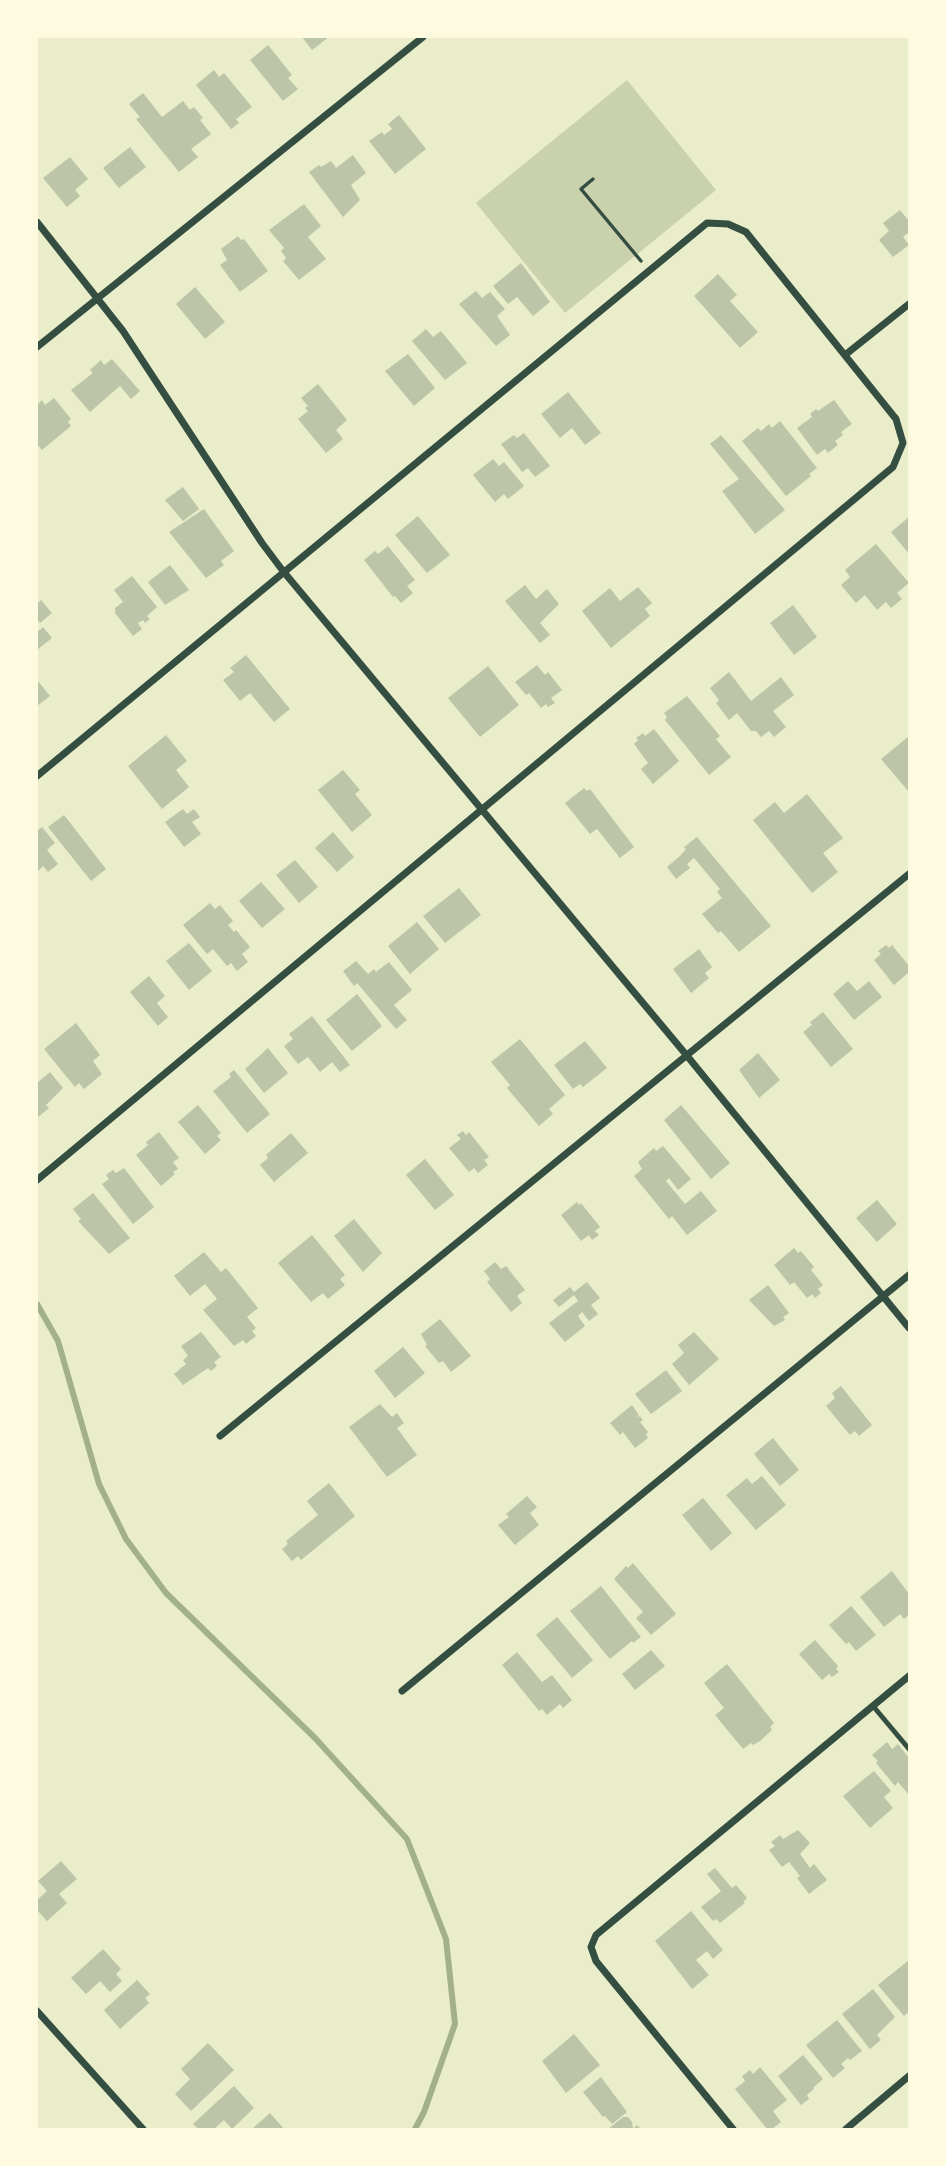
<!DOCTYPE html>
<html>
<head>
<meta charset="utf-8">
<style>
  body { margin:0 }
  #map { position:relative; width:946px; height:2166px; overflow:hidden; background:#e9edc9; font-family:"Fira Sans Condensed",sans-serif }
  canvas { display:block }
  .frame { position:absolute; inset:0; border:38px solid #fefae0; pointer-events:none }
</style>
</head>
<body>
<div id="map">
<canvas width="946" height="2166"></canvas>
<div class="frame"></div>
</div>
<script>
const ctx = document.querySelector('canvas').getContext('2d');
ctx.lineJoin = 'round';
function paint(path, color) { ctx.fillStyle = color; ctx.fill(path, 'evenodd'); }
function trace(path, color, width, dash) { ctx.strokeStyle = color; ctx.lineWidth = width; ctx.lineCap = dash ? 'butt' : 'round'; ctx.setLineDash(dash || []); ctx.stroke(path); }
const green = new Path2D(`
  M627 80 716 190 565 313 476 203Z`);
const stream = new Path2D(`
  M37 1304 58 1341 99 1484 126 1539 166 1593 315 1738 407 1839 446 1939 455 2024 424 2112 415 2129`);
const building = new Path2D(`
  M302 37H329L312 50Z
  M268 45 292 75 288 78 298 89 283 101 250 60Z
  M214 70 219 77 224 73 252 107 236 119 239 123 231 129 196 85Z
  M143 93 162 117 183 101 190 110 194 107 203 118 200 120 211 134 191 149 198 157 179 172 136 119 140 117 129 104Z
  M399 115 426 149 395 174 369 141 382 132 384 135 392 129 388 124Z
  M130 147 146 167 119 188 103 168Z
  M353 155 366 173 351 185 360 200 343 217 309 172 319 165 321 167 331 161 336 168Z
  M70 157 88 179 75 190 80 196 67 207 43 178Z
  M304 204 321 226 308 237 326 259 299 280 283 261 286 258 281 251 284 248 269 230Z
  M900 210 909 221V232L903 237 909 245 893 257 879 240 889 231 883 223Z
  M238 236 241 240 244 239 268 271 240 292 220 265 227 260 221 249Z
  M521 263 550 302 533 316 517 297 508 304 493 286Z
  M718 274 737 295 730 301 758 332 740 348 694 296Z
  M195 287 225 322 205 339 176 304Z
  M476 291 482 298 490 292 505 309 497 316 510 335 496 346 459 304Z
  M426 329 433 337 441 331 467 363 445 380 412 341Z
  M408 354 435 388 414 406 385 371Z
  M112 359 140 391 131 399 120 386 90 412 71 390 93 373 90 370 101 360 104 365Z
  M318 384 347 420 336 430 343 439 326 453 298 419 308 411 305 408 308 406 301 398Z
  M568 392 601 433 585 445 572 428 560 438 541 414Z
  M54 398 71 419 68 422 71 426 42 450 37 444V405L42 400 45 405Z
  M834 400 852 424 841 432 843 435 835 441 838 445 828 453 825 449 817 455 797 428 812 417 810 414 816 409 818 411Z
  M780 421 817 468 809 474 811 476 786 496 742 441 758 428 761 431 769 424 772 428Z
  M524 433 550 466 535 477 528 468 522 472 501 444 514 435 517 438Z
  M721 435 785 510 755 534 722 491 739 479 710 444Z
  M493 459 499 466 504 462 524 486 508 499 504 494 495 502 473 475Z
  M183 487 199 509 183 521 165 500Z
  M204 509 234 551 221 561 224 565 206 578 169 532Z
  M418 516 450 555 427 573 395 535Z
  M909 517V554L891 532Z
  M876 544 909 583 897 593 902 599 891 608 886 602 877 610 865 595 856 603 841 585 850 577 845 570Z
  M388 546 415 580 407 586 413 593 401 603 395 596 393 597 364 560 375 551 378 554Z
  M170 565 189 590 165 605 148 582Z
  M132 576 157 607 147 616 150 619 145 623 143 620 138 623 142 629 133 636 115 613V608L123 602 114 590Z
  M525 585 536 599 547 589 559 604 540 623 550 635 540 643 505 601Z
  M638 587 652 603 645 609 650 616 611 648 582 611 610 588 620 601Z
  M41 600 52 613 40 623 37 619V604Z
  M793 605 817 637 794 655 770 623Z
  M43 627 52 638 37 650V628L39 631Z
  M246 655 290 709 274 722 250 693 240 701 223 680 234 672 230 668Z
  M537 665 545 675 548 672 562 690 551 698 555 703 548 707 546 704 541 708 529 693 526 695 515 682Z
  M488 666 519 705 480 737 448 698Z
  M729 672 751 701 781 677 794 695 773 711 786 727 774 737 769 731 761 737 756 731H751L737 713 729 720 716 703 719 700 710 688Z
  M37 680 50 696 37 706Z
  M687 696 720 736 716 739 731 757 709 775 665 720 667 717 664 713Z
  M654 729 679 761 653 784 641 769 648 763 634 744 638 740 636 738 643 733 645 736Z
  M166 735 187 761 176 770 189 787 162 809 128 766Z
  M908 737 909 739V792L881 759Z
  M343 770 360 790 355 794 372 815 352 832 318 790Z
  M584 788 587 791 590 789 634 847 620 858 597 829 590 834 565 803Z
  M807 794 843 838 823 853 838 872 812 893 753 820 775 802 784 813Z
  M183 809 187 814 194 809 200 817 192 822 201 834 184 847 165 822Z
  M64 815 106 869 91 881 48 827Z
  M42 827 55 843 47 850 58 864 48 872 43 866 37 872V831Z
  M333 832 354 857 337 872 315 848Z
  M697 837 771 926 739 952 721 931 718 933 702 914 722 898 717 892 720 889 694 858 687 864 690 868 676 879 667 867 680 856 686 849 684 847Z
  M295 860 318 887 299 903 276 875Z
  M261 882 285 909 262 928 239 901Z
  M459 888 481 915 445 943 423 916Z
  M210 903 215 909 220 905 233 921 228 925 234 932 236 930 250 947 242 954 248 962 237 971 231 963 227 966 213 949 207 954 183 925Z
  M417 922 439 949 410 974 388 946Z
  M189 943 212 971 189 990 166 961Z
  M886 945 889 948 892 945 909 966V972L894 985 874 960 881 954 878 951Z
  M699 949 712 967 705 973 709 978 691 993 673 969Z
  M356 961 368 974 374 969 376 972 389 962 412 990 394 1005 407 1020 396 1029 357 983 354 986 343 971Z
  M149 976 165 996 157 1003 168 1017 158 1026 130 992Z
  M848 981 857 991 869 981 882 997 854 1020 833 994Z
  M357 994 382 1026 352 1051 326 1020Z
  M823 1012 853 1049 831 1067 803 1032 812 1025 810 1022Z
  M312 1016 350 1065 340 1072 332 1062 320 1072 308 1057 298 1064 284 1046 293 1039 289 1034Z
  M76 1023 100 1055 93 1061 102 1074 84 1089 79 1083 75 1087 44 1049Z
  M520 1039 565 1095 549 1109 553 1114 539 1126 507 1088 510 1085 491 1062Z
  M585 1041 607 1068 583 1087 580 1084 573 1089 554 1065Z
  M268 1048 288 1073 264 1093 245 1069Z
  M758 1053 780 1080 759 1098 739 1070Z
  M234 1070 270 1114 247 1133 213 1091 231 1077 229 1074Z
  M50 1072 63 1088 46 1105 49 1108 37 1118V1083Z
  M198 1105 221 1133 217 1136 221 1140 205 1154 178 1122Z
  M681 1105 730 1163 711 1179 664 1120Z
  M463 1131 466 1135 469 1132 489 1157 484 1160 488 1165 478 1173 474 1168 469 1172 449 1148 461 1139 457 1135Z
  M159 1132 179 1158 173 1162 178 1169 173 1172 175 1174 161 1186 136 1155 148 1145 146 1142Z
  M291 1133 308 1153 274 1182 260 1165 268 1158 266 1155Z
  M663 1146 691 1179 678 1190 669 1178 666 1181 685 1204 701 1191 717 1211 687 1235 672 1216 669 1219 634 1176 642 1169 638 1162 654 1148 656 1151Z
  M425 1159 454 1195 435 1210 406 1175Z
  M124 1168 154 1207 133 1224 102 1184 109 1179 106 1175 113 1170 116 1173Z
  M93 1193 130 1238 109 1254 78 1221 81 1219 73 1209Z
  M877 1200 897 1224 877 1242 856 1218Z
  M577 1202 579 1205 581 1203 600 1227 595 1231 599 1235 592 1240 589 1235 581 1241 561 1215Z
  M354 1219 382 1253 363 1272 334 1236Z
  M312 1235 345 1275 340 1279 345 1285 328 1299 323 1293 311 1302 278 1263Z
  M794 1248 798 1253 801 1251 814 1267 811 1270 823 1285 818 1289 821 1293 815 1298 812 1294 807 1298 794 1282 790 1285 774 1265Z
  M204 1252 221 1272 226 1268 258 1308 247 1317 256 1328 252 1331 256 1336 246 1344 243 1340 234 1346 203 1310 217 1299 205 1284 190 1296 174 1276Z
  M495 1262 501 1269 506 1266 525 1290 517 1296 522 1303 511 1312 487 1282 490 1279 484 1271Z
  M587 1282 600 1298 591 1305 598 1314 589 1321 582 1312 578 1316 585 1326 565 1342 549 1323 578 1301 574 1295 559 1307 553 1300 570 1287 574 1292Z
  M768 1285 789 1313 783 1317 785 1320 774 1326 749 1300Z
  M440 1319 471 1356 451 1372 443 1361 439 1363 425 1346 427 1345 421 1334Z
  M201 1332 221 1357 214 1362 217 1366 211 1371 208 1368 183 1385 174 1374 186 1364 183 1360 188 1356 181 1346Z
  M694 1332 719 1359 689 1385 672 1364 684 1353 678 1345Z
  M403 1347 425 1373 395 1398 374 1371Z
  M666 1370 682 1391 651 1414 635 1394Z
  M841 1386 872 1425 859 1436 855 1431 850 1435 826 1406 835 1398 832 1393Z
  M380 1404 392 1417 397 1413 404 1423 397 1428 417 1455 387 1477 349 1427Z
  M632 1405 639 1415 636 1417 640 1416 643 1420 640 1422 648 1432 646 1434 648 1438 635 1448 623 1432 620 1435 610 1423Z
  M773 1438 799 1470 780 1486 754 1454Z
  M762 1476 786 1505 756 1530 726 1495 747 1478 752 1484Z
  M329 1483 355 1516 301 1560 298 1556 292 1561 282 1549 288 1544 286 1541 318 1515 307 1501Z
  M527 1496 537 1507 530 1513 539 1525 515 1545 498 1525 509 1517 506 1514Z
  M703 1498 732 1533 711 1551 682 1515Z
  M633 1563 676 1614 651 1635 636 1618 643 1612 614 1579 626 1566 628 1568Z
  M892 1571 909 1594V1615L904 1619 900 1614 884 1627 860 1597Z
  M601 1586 641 1637 633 1643 632 1641 610 1659 570 1611Z
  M851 1606 876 1635 856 1651 849 1642 846 1644 829 1625Z
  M557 1617 593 1660 572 1678 536 1635Z
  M815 1640 838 1666 836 1669 839 1672 832 1677 829 1674 822 1680 799 1654Z
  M651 1650 665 1666 635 1690 622 1674Z
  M517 1652 542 1682 552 1675 572 1700 563 1708 560 1704 547 1715 542 1709 539 1711 502 1665Z
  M727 1664 774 1723 770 1727 772 1730 760 1741 753 1745 751 1743 743 1749 715 1715 724 1708 704 1683Z
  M887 1742 892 1749 898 1744 909 1758V1795L898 1782 895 1786 876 1763 878 1761 872 1755Z
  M874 1771 891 1791 884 1797 893 1808 870 1828 843 1796Z
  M798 1830 810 1843 800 1854 810 1868 814 1864 827 1880 809 1894 797 1878 800 1876 789 1862 782 1867 769 1850 775 1846 771 1842 780 1835 783 1839Z
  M61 1861 77 1879 59 1894 67 1903 47 1921 37 1910V1900L47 1891 38 1881Z
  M715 1868 732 1888 736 1885 747 1898 743 1902 745 1903 720 1923 716 1919 713 1921 701 1907 721 1891 707 1874Z
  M691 1911 723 1950 713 1959 707 1951 696 1960 709 1975 692 1989 655 1941Z
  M103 1949 121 1969 116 1974 122 1981 110 1992 100 1981 86 1994 71 1978Z
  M909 1960V2012L904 2016 878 1985Z
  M137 1980 150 1994 145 1998 149 2003 120 2029 104 2010Z
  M873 1989 895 2017 877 2035 881 2040 870 2049 842 2014Z
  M837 2020 862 2051 850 2060 848 2058 841 2064 845 2068 833 2078 806 2045Z
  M574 2034 600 2065 566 2093 542 2061Z
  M208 2043 234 2070 191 2111 175 2094 190 2079 181 2069Z
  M803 2055 823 2079 813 2088 814 2089 807 2095 809 2099 801 2105 778 2076Z
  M760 2067 787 2100 773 2111 781 2122 772 2129H767L735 2089 745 2081 742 2076 750 2070 753 2074Z
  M601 2077 627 2112 612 2124 605 2116 603 2117 583 2092Z
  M234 2086 254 2108 232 2129 224 2120 214 2129H198L193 2124Z
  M270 2113 284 2129H252Z
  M623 2117H628L632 2122 633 2129 637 2125 641 2129H608Z`);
const path = new Path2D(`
  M593 179 581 189 641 261`);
const service = new Path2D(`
  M873 1706 909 1749`);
const minor = new Path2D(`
  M37 222 123 331 262 543 283 571 688 1057 909 1328
  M37 347 423 37
  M845 355 909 304
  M37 776 707 223 728 224 746 232 896 419 903 443 893 467 37 1180
  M220 1436 909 874
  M402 1691 909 1275
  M37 2011 143 2129
  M733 2129 596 1961 591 1947 596 1935 909 1676
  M846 2129 909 2076`);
paint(green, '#cad2ad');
trace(stream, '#a3b18a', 6);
paint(building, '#bcc5a7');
trace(path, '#344e41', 3.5);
trace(service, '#344e41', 5);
trace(minor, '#344e41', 7);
</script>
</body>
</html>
